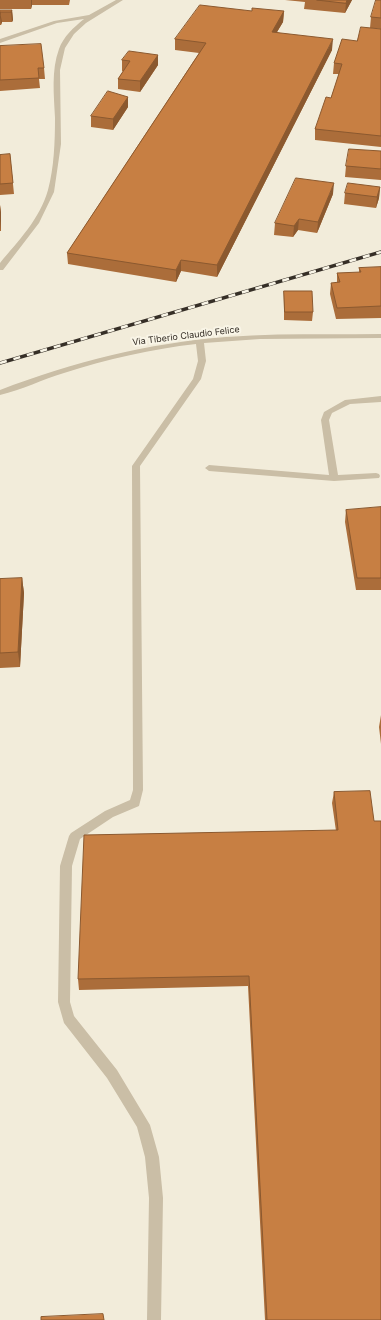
<!DOCTYPE html>
<html>
<head>
<meta charset="utf-8">
<style>
  body { margin:0 }
  canvas { display:block; background:#f2ecda }
</style>
</head>
<body>
<canvas width="381" height="1320"></canvas>
<script>
const ctx = document.querySelector('canvas').getContext('2d');
ctx.lineJoin = 'round';
function paint(path, color) { ctx.fillStyle = color; ctx.fill(path, 'evenodd'); }
function trace(path, color, width, dash) { ctx.strokeStyle = color; ctx.lineWidth = width; ctx.lineCap = dash ? 'butt' : 'round'; ctx.setLineDash(dash || []); ctx.stroke(path); }
function drawText(font, color, halo, rows, align = 'center') {
  ctx.font = font + ' Inter,sans-serif'; ctx.lineWidth = 4; ctx.setLineDash([]); ctx.textBaseline = 'middle'; ctx.strokeStyle = halo; ctx.fillStyle = color; for (const [text, x, y, turn = 0] of rows) {
    ctx.save(); ctx.translate(x, y); ctx.rotate((+turn || 0) * Math.PI / 180); ctx.textAlign = isNaN(turn) ? turn : align; if (halo) ctx.strokeText(text, 0, 0); ctx.fillText(text, 0, 0); ctx.restore();
  }
}
const minor = new Path2D(`
  M116 0H123L86 23 74 34 65 48 60 70 61 144 54 192 39 223 3 270H0V263C18 241 40 219 48 190 54 168 55 142 55 118 54 95 51 71 59 49 63 37 74 27 84 19L57 23 0 43V39L54 21 89 15Z
  M381 334V338L260 339 204 343 206 361 201 379 140 466 143 790 139 806 113 817 80 839 72 866 70 1002 74 1016 117 1070 150 1125 159 1157 163 1198 161 1320H147L149 1198 145 1157 137 1127 107 1078 64 1023 58 1002 60 866 69 836 71 833 105 811 130 800 133 790 132 466 193 379 198 361 196 344C152 349 107 359 64 373 43 379 22 390 0 395V390C73 362 148 343 226 337 278 333 329 335 381 334Z
  M381 396V402L350 404 332 413 329 420 338 475 376 473 379 474 380 476 379 478 334 481 209 471 205 468 209 465 329 475 321 420 324 412 345 400Z`);
const rail = new Path2D(`
  M0 363 381 252`);
const wall = new Path2D(`
  M0 0H70L69 5H32L31 9H0Z
  M285 0H352L345 13 304 9 305 2Z
  M381 0V29L370 28 371 17Z
  M0 10H12L13 20 12 22H2L1 25H0Z
  M252 11H284L283 22 277 32 332 50 217 277 181 271 176 282 68 264 67 253 199 53 175 50V39Z
  M381 29V147L315 140V129L331 98 339 74H333L334 63 357 41Z
  M0 46 44 68 45 79H39L40 88 0 91Z
  M158 55V65L140 92 118 89V79L123 71H122V60Z
  M128 97V107L113 130 91 127V116Z
  M381 151V180L345 177 346 166Z
  M10 154 14 194 0 195V155Z
  M380 187 379 198 376 208 344 204 345 193Z
  M333 194 317 233 298 230 293 237 274 235 275 223Z
  M0 205 1 213V231H0Z
  M381 267V318L336 319 330 294 331 283H337V273H359V268Z
  M284 291 313 312 312 321 284 320Z
  M381 507V590H356L345 522 346 510Z
  M22 578 24 593 20 667 0 668V579Z
  M381 715V744L379 727Z
  M370 791 381 1320H265L248 986 79 990 78 979 336 831 332 803 334 792Z`);
const shadedWall = new Path2D(`
  M31 0H32V5L31 9Z
  M347 0H352L345 13 346 3Z
  M12 10 13 20 12 22 11 12Z
  M284 11 283 22 271 42 272 32Z
  M0 12 2 22 1 25 0 17Z
  M333 39 332 50 217 277V265Z
  M158 55V65L140 92V81Z
  M128 97V107L113 130V119Z
  M334 183 333 194 317 233 318 222Z
  M380 187 379 198 376 208 377 197Z
  M0 205 1 213V231L0 220Z
  M299 219 298 230 293 237 294 226Z
  M181 260V271L176 282V270Z
  M22 578 24 593 20 667 18 652Z`);
const building = new Path2D(`
  M317 0H347L346 3Z
  M376 0H381V18L371 17Z
  M200 5 252 11V8L284 11 272 32 333 39 217 265 181 260 176 270 67 253 206 43 175 39Z
  M0 10H12L11 12H0V14Z
  M361 27 381 29V136L315 129 326 97 331 98 342 64 334 63 342 39 357 41Z
  M41 44 44 68H38L39 78 0 80V46Z
  M129 51 158 55 140 81 118 79 130 61 122 60Z
  M108 91 128 97 113 119 91 116Z
  M349 149 381 151V169L346 166Z
  M10 154 13 183 0 184V155Z
  M296 178 334 183 318 222 299 219 294 226 275 223Z
  M348 183 380 187 377 197 345 193Z
  M381 267V306L337 308 331 283 340 282 337 273 361 272 359 268Z
  M284 291H312L313 312H285Z
  M381 507V578H357L346 510Z
  M22 578 18 652 0 653V579Z
  M370 791 374 821H381V1320H267L249 976 78 979 84 835 338 830 334 792Z
  M103 1314 104 1320H41V1317Z`);
const farStreetnames = [
  ["Via Tiberio Claudio Felice",186,336,-7]
];
paint(minor, '#cabea6');
trace(rail, '#362f27', 3.5);
trace(rail, '#f9f5e7', 2.5, [7]);
paint(wall, '#ab6d3a');
paint(shadedWall, '#8b592f');
paint(building, '#c77f43');
trace(building, '#8b592f', 1);
drawText('9px', '#362f27', '#f9f5e7', farStreetnames);
</script>
</body>
</html>
